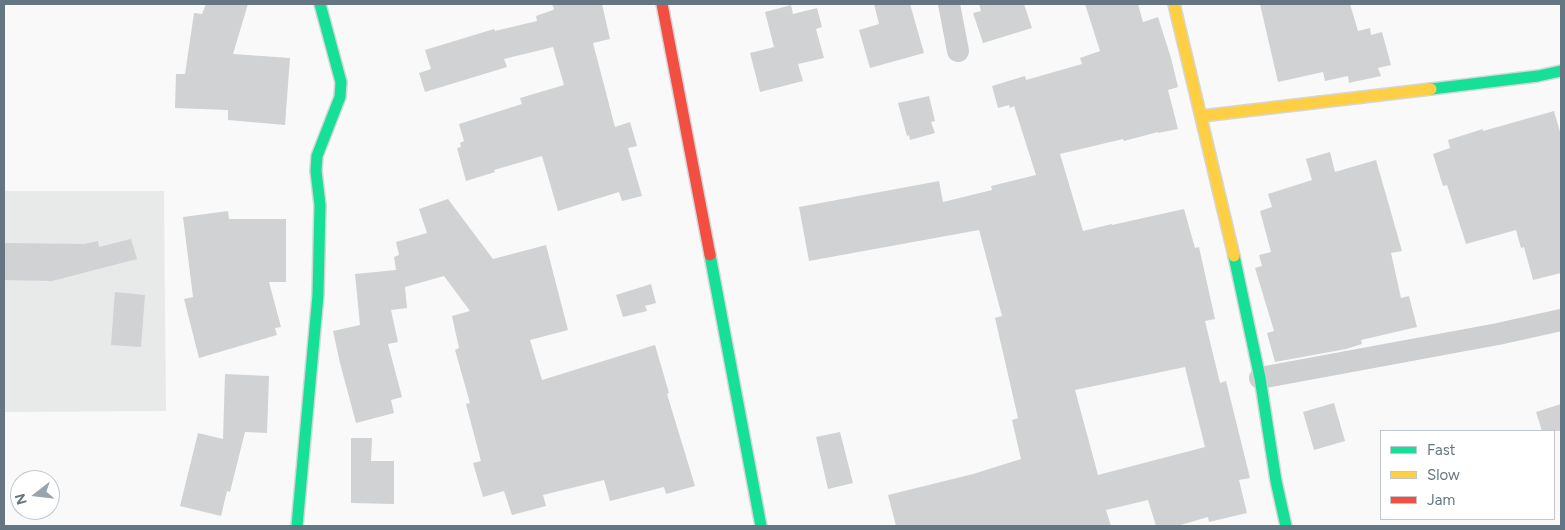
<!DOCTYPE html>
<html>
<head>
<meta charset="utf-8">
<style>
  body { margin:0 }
  #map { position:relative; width:1565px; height:530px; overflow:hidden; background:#f9f9f9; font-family:Figtree,sans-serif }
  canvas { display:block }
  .frame { position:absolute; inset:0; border:5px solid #657683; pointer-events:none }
  .legend { position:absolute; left:1380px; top:430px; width:175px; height:90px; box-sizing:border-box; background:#fff; border:1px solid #c1c8cd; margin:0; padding:6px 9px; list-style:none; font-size:15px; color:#657683 }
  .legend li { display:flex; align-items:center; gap:10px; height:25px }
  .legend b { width:25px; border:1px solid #c1c8cd }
  .north { position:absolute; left:10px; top:470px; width:50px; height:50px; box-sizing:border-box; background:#fff; border:1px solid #c1c8cd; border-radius:50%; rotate:254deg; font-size:14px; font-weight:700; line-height:20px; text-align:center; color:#657683 }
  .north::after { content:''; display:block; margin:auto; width:18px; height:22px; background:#99a4ac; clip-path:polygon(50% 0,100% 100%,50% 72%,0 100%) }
</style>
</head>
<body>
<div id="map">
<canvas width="1565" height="530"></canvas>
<div class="frame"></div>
<ul class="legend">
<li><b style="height:6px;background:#16e098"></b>Fast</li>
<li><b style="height:6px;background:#ffcf43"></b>Slow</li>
<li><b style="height:6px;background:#f24e42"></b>Jam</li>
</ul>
<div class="north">N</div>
</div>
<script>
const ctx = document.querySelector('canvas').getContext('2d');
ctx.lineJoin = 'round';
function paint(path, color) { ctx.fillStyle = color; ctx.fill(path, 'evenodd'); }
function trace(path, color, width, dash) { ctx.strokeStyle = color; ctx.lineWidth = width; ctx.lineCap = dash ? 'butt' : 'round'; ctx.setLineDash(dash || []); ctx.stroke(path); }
const built = new Path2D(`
  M4 191H164L166 411 4 412Z`);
const building = new Path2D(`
  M206 4H248L233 54 290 58 285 125 228 120V110L175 108 176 74H185L194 13 202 14Z
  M552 4H602L610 39 593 43 615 127 630 122 637 146 628 148 642 196 622 201 619 192 558 211 542 156 494 170 495 172 466 181 457 148 461 147 460 143 464 141 459 124 522 104 520 98 564 85 553 47 504 59 507 67 425 92 419 73 431 69 425 50 494 29 495 31 537 21 536 16 553 10 554 9Z
  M874 4H910L924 53 870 68 859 30 879 24Z
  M979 4H1024L1032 28 983 43 973 13 981 11Z
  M1085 4H1138L1143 22 1158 17 1171 58 1178 87 1168 90 1178 129 1158 133V132L1124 141 1123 139 1060 154 1083 231 1112 224V225L1184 209 1195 248 1199 247 1215 319 1205 321 1220 383 1226 381 1250 478 1239 480 1247 513 1209 522 1208 517 1177 526H1156L1148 500 1106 510 1111 526H896L888 495 973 474 1021 459 1012 420 1018 418 995 318 1002 316 979 230 809 261 799 207 939 181 943 202 992 190 991 186 1036 175 1014 106 1010 108 1009 105 998 108 992 86 1025 76 1026 80 1082 64 1080 58 1100 51ZM1185 367 1205 447 1098 475 1075 390Z
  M1260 4H1350L1358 31 1370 28 1371 35 1382 32 1391 65 1378 68 1381 76 1353 82 1349 83 1348 76 1325 81 1323 72 1278 82Z
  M791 5 793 14 817 8 822 27 816 29 824 58 798 64 803 81 760 92 750 53 774 47 765 12Z
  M929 96 935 121 931 122 935 133 910 140 909 135 907 136 898 103Z
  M1554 111 1561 135V273L1533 280 1524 247 1521 248 1516 230 1466 244 1447 185 1443 186 1433 154 1450 148 1448 140 1483 129V131Z
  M1330 152 1335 172 1376 160 1402 251 1391 253 1401 298 1409 296 1417 327 1361 340 1362 344 1346 349 1275 362 1267 333 1274 331 1255 268 1262 266 1259 255 1271 252 1260 211 1272 207 1268 194 1312 180 1306 159Z
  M448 199 493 259 546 245 568 330 530 340 542 380 655 345 669 393 667 394 695 486 666 494 664 487 610 501 604 480 543 495 546 506 512 515 504 491 483 497 473 463 481 461 466 404 470 403 455 350 459 348 452 316 470 311 444 276 405 287 407 308 391 310 398 342 388 344 402 397 391 400 394 413 356 423 340 363 333 331 360 325 355 274 396 270 394 257 399 255 396 242 427 233 419 209Z
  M228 211 229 219H286V282H269L281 327 275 328 277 335 199 358 184 299 193 297 183 217Z
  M131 239 137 259 52 281 4 280V243L84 244 98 241 99 247Z
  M651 284 656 303 645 306 647 311 623 317 616 295Z
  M115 292 145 295 141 347 111 345Z
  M225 374 269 376 267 433 245 432 230 492 227 491 221 516 180 506 198 433 223 439Z
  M1334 403 1345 441 1314 450 1303 412Z
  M1561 404V431H1542L1536 412Z
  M840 432 853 483 828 489 816 437Z
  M351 438H372L371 461H394V504L351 503Z`);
const street = new Path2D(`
  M949 4 958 51
  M1260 378 1498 334 1561 320`);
const fast = new Path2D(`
  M1431 89 1538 76 1561 71
  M710 255 761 526
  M1234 256 1260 378 1276 481 1286 526
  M297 526 318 295 320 205 316 171 317 156 340 97 341 82 320 4`);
const slow = new Path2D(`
  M1174 4 1234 256
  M1202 116 1431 89`);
const jam = new Path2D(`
  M662 4 710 255`);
paint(built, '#e8e9e9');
paint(building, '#d0d2d3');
trace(fast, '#d5d6d7', 14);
trace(slow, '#d5d6d7', 14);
trace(jam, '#d5d6d7', 14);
trace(street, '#cecfd0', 22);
trace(fast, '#16e098', 11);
trace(slow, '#ffcf43', 11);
trace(jam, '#f24e42', 11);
</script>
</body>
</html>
